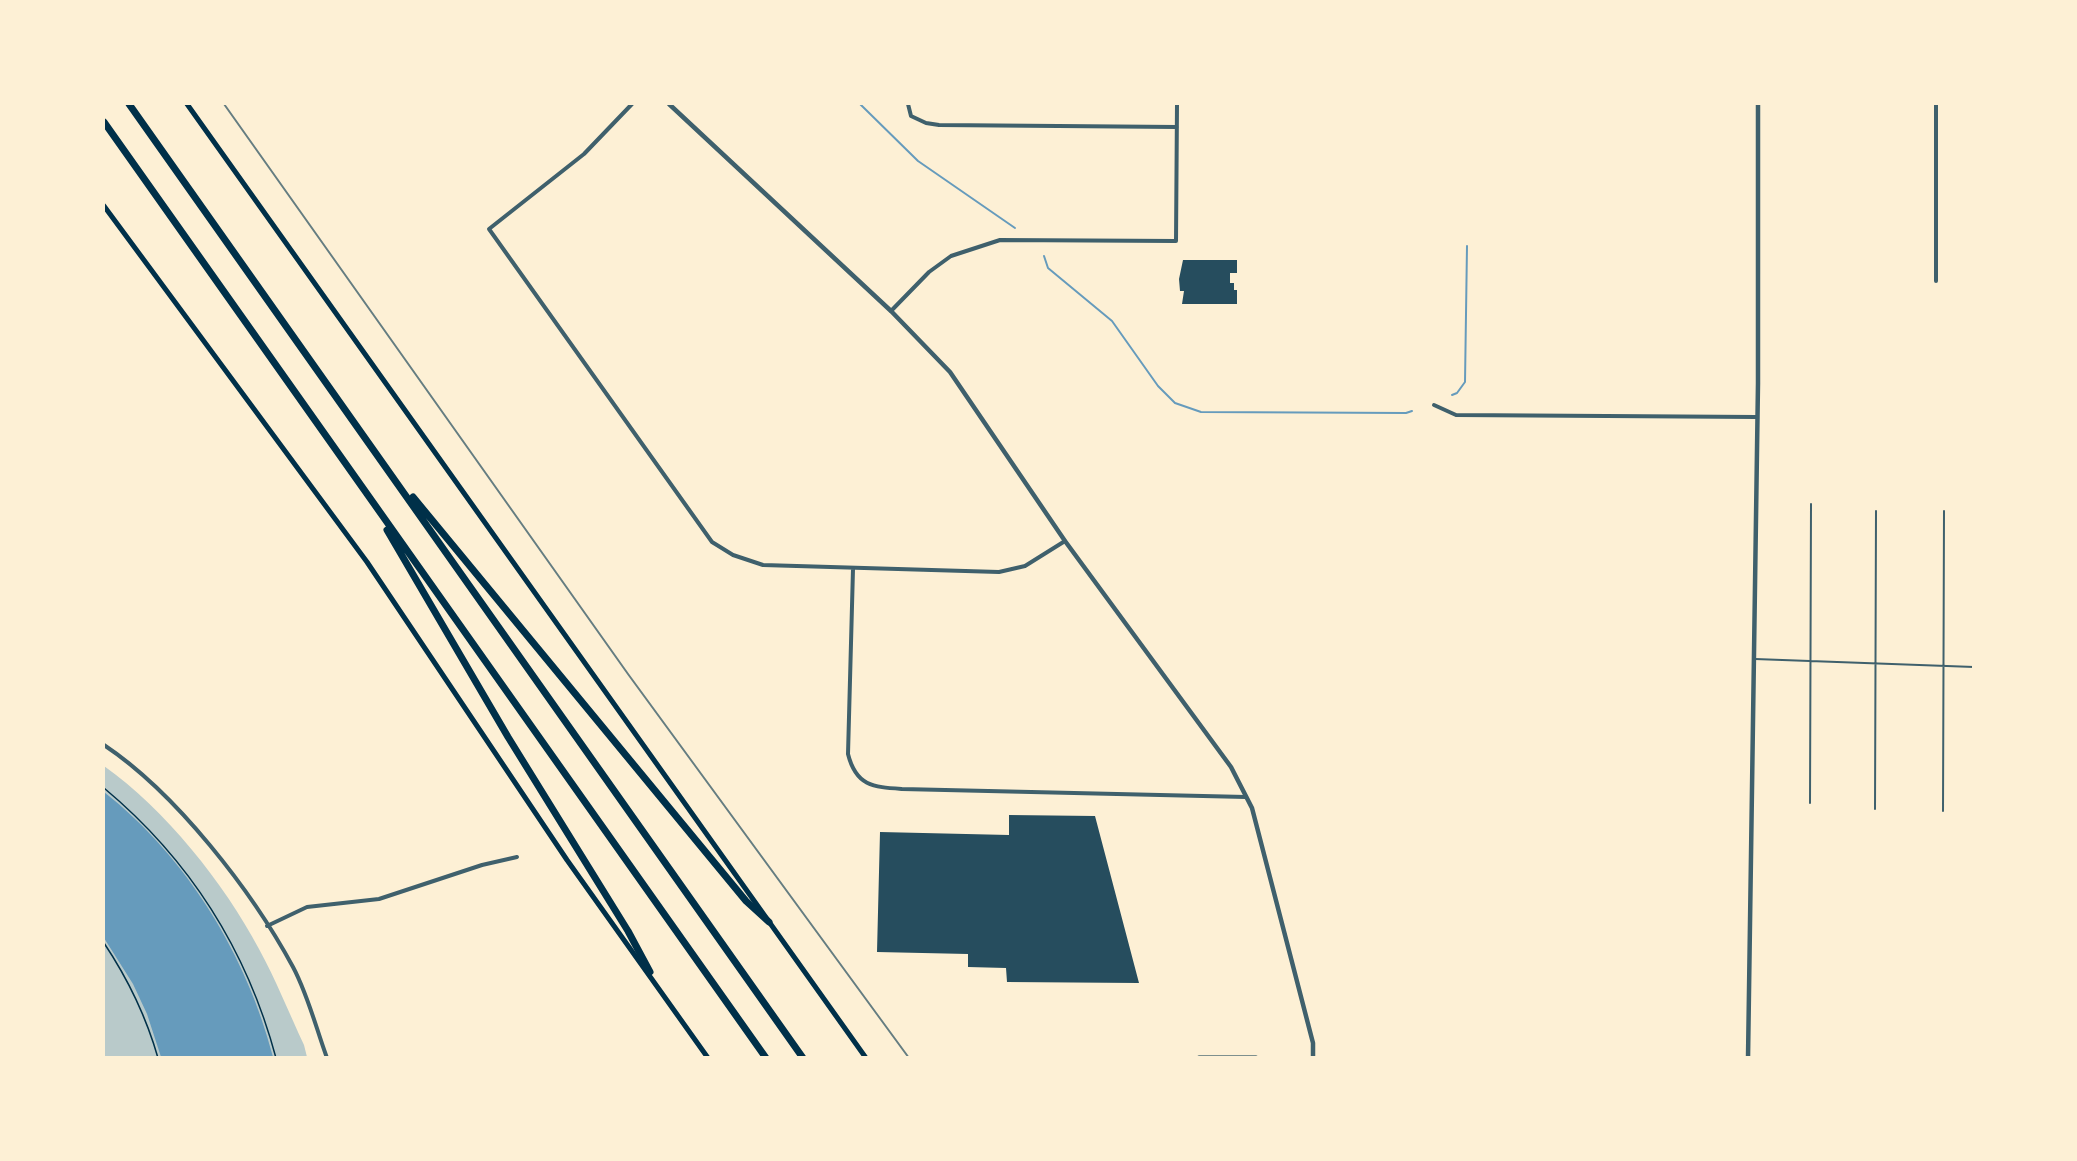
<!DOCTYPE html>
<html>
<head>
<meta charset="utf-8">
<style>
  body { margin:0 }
  #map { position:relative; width:2077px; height:1161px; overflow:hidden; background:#fdf0d5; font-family:Karla,sans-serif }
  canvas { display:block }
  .frame { position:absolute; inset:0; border:105px solid #fdf0d5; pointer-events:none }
</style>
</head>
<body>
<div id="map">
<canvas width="2077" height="1161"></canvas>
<div class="frame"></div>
</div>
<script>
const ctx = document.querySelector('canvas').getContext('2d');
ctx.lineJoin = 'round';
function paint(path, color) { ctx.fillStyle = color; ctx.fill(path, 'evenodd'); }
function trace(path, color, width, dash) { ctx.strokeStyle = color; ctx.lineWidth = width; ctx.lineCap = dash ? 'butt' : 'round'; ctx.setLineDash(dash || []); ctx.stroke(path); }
const green = new Path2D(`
  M104 766C165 809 224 883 259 949 276 980 289 1013 304 1045L307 1057H104Z`);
const water = new Path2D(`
  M104 792C187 857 247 956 273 1057H161L147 1014 133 984 104 938Z`);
const stream = new Path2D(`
  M860 104 918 161 1015 228
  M1044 256 1048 268 1112 321 1158 386 1175 403 1201 412 1406 413 1412 411
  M1452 395 1457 393 1465 382 1467 246`);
const building = new Path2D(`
  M1183 260H1237V273H1230V283H1234V290H1237V304H1182L1184 291H1180L1179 279Z
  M1009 815 1095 816 1139 983 1007 982 1006 968 968 967V954L877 952 880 832 1009 835Z`);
const path = new Path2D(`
  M104 788C189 859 247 950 276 1058
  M104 943C128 979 146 1016 158 1058`);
const service = new Path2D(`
  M1755 659 1974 667
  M1810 803 1811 504
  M1875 809 1876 511
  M1943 811 1944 511`);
const minor = new Path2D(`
  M632 104 584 154 489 229 712 542 733 555 763 565 999 572 1025 566 1065 541
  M908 104 911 116 926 123 939 125 1177 127
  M1936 104V281
  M891 311 929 272 951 256 1000 240 1176 241 1177 104
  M1434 405 1456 415 1756 417
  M853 569 848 754C856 786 873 787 902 789L1246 797
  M104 745C176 793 252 891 293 967 308 995 316 1028 327 1058
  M267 926 307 907 379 899 482 865 517 857`);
const tertiary = new Path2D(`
  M669 104 891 311 950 372 1065 541 1231 767 1252 808 1313 1043V1058
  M1748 1058 1758 383V104`);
const secondary = new Path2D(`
  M187 104 866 1058
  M104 206 367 562 567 860 708 1058
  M1199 1058H1256`);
const motorway = new Path2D(`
  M129 104 803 1058
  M104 122 766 1058
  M413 497 746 901 769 922
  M387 530 508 737 628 931 650 972`);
const rail = new Path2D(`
  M224 104 628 674 909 1058`);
paint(green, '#b9caca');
paint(water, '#669bbc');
trace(stream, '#669bbc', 2);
paint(building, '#264d5e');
trace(path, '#003049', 1.5);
trace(service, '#3f606c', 2);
trace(minor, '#3f606c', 4);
trace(tertiary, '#3f606c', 4.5);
trace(secondary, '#003049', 5);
trace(motorway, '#003049', 7);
trace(rail, '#657d81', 2);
</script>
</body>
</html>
